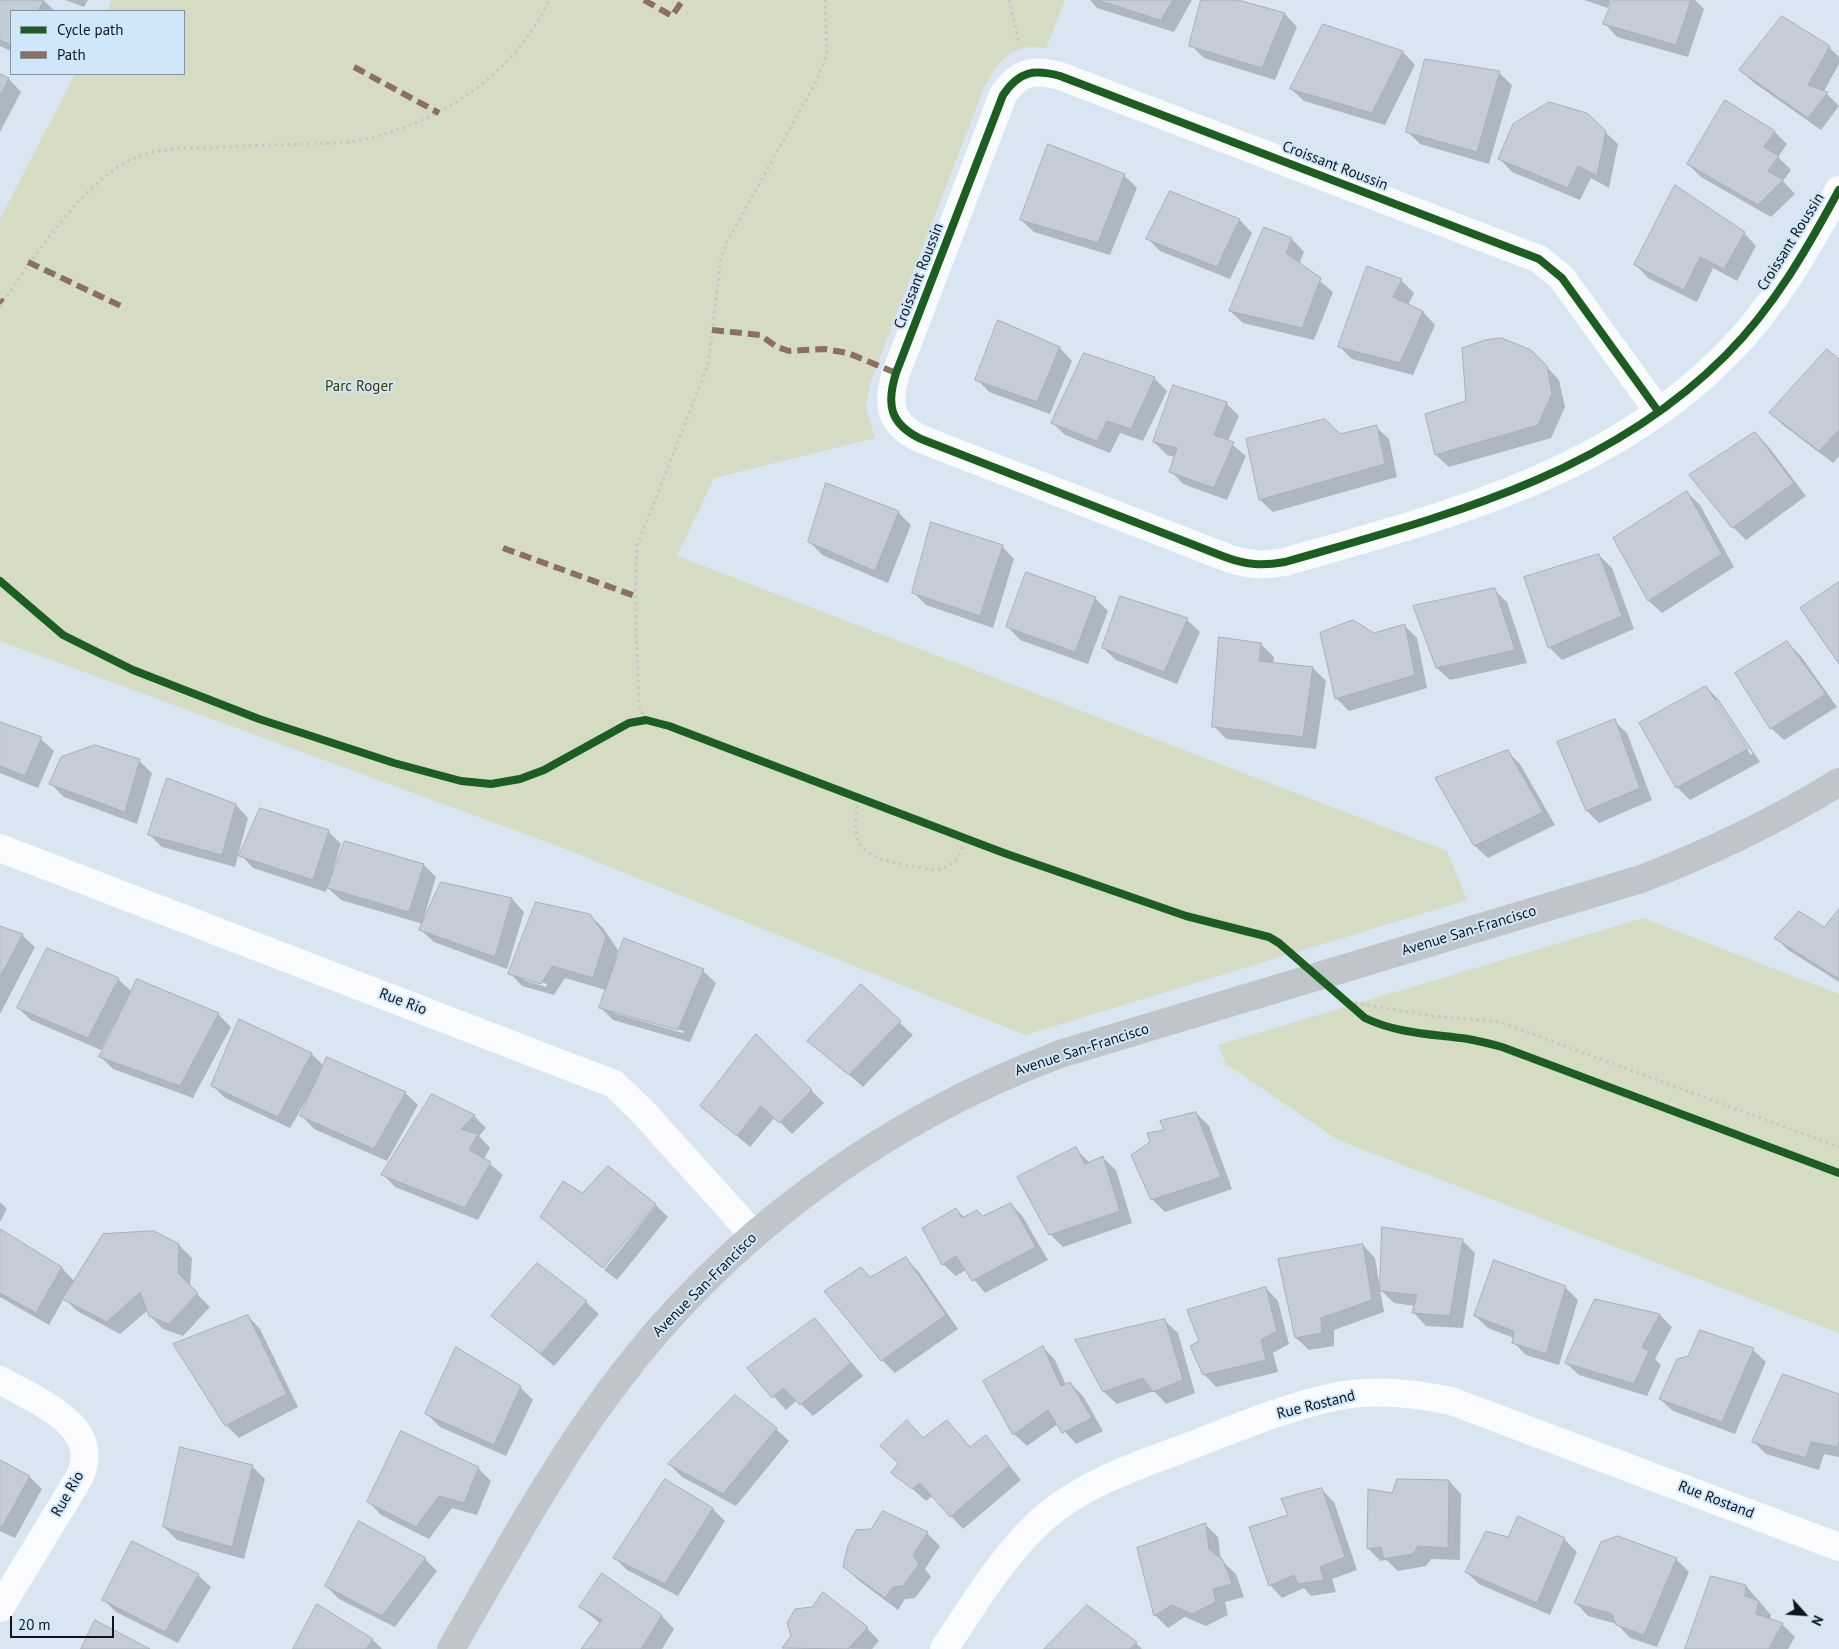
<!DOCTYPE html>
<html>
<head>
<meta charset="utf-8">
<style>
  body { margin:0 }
  #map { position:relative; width:1839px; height:1649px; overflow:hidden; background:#d9e5f0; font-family:"PT Sans",sans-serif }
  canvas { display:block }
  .legend { position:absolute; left:10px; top:10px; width:175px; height:65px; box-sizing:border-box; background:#d0e6f9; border:1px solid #8293a1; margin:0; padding:6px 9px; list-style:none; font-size:15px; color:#0e161d }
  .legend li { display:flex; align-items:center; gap:10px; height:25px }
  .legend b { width:25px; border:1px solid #8293a1 }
  .north { position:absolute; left:1779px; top:1589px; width:50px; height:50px; -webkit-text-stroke:4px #d0e6f9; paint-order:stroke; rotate:116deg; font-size:14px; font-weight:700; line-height:20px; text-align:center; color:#0e161d }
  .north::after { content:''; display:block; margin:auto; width:18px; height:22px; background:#0e161d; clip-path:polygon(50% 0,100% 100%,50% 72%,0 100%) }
  .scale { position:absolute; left:10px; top:1616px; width:104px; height:22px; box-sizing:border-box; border:2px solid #0e161d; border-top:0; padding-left:6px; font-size:15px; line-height:18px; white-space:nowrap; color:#0e161d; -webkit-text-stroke:4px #d0e6f9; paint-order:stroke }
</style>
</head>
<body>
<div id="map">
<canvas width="1839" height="1649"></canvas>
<ul class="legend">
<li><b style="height:6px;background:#1b5e20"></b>Cycle path</li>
<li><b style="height:6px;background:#8d6e63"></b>Path</li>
</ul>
<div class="north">N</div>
<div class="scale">20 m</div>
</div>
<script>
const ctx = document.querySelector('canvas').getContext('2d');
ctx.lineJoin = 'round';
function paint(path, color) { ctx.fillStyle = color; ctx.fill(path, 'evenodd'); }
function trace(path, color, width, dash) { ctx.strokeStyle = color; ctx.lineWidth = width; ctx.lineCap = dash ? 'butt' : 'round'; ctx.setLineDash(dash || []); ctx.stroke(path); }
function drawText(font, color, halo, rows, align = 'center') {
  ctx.font = font + ' "PT Sans",sans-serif'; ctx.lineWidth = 4; ctx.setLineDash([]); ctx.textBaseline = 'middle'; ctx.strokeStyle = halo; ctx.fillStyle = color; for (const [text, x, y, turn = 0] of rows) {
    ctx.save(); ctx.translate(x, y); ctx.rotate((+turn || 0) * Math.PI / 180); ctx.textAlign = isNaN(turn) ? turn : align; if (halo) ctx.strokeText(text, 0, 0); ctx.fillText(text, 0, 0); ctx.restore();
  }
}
const green = new Path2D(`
  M112 0H1065L1046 49C1014 40 996 63 984 88L870 383 866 408 875 438 714 478 677 556 1447 851 1467 900 1025 1035 563 848 0 641V219L75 74H184V11H107Z
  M1643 918 1839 994V1333L1338 1140 1226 1064 1218 1045Z`);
const shadow = new Path2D(`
  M0 0H43L55 11H11V51L0 46Z
  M65 0H88L84 7Z
  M1090 0H1192L1174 32 1097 8Z
  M1202 0H1233L1285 14 1297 27 1275 80 1204 58 1191 45Z
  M1584 0H1611L1608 8Z
  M1614 0H1695L1704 9 1688 57 1617 37 1605 24Z
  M1323 25 1403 52 1415 65 1385 125 1304 101 1291 89Z
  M1829 47 1839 57V64L1824 91 1839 106 1821 130 1753 82 1740 70Z
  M1499 73 1512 85 1489 164 1420 144 1408 132Z
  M0 75 9 79 21 92 0 132Z
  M1726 102 1775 132 1787 144 1778 157 1791 170 1783 181 1795 194 1771 217 1701 177 1688 164Z
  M1605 132 1618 144 1609 188 1591 178 1580 200 1512 172 1500 159Z
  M1124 175 1137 188 1110 255 1034 232 1021 220Z
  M1170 192 1240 220 1252 233 1230 279 1160 251 1148 239Z
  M1744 233 1756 246 1737 281 1713 268 1697 302 1648 278 1636 265Z
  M1292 239 1304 252 1299 264 1333 292 1314 340 1243 323 1230 311Z
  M1401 280 1414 293 1408 305 1423 312 1435 325 1413 375 1352 359 1339 346Z
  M999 321 1060 348 1072 361 1050 414 989 392 977 379Z
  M1839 360V456L1833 463 1783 425 1770 413Z
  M1544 364 1559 380 1565 407 1551 438 1449 467 1436 455 1427 415 1467 402Z
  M1154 378 1167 391 1143 441 1120 433 1110 453 1065 435 1053 423Z
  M1226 403 1239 416 1228 441 1246 456 1227 500 1183 484 1171 471 1175 457 1167 455 1154 442Z
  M1376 427 1389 439 1397 477 1273 512 1260 500 1248 440 1339 435Z
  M1755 433 1768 446 1806 496 1746 540 1733 527Z
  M1687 492 1700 505 1734 567 1662 613 1649 601 1615 539Z
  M898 512 911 525 888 583 822 555 810 542Z
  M1002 546 1014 559 993 628 926 605 914 593Z
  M1599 555 1612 568 1634 629 1562 660 1549 647Z
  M1494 590 1507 602 1527 663 1450 680 1437 668Z
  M1095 598 1108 611 1088 664 1020 640 1008 627Z
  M1187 620 1200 632 1177 684 1116 660 1103 648Z
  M1405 626 1417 638 1427 688 1349 711 1336 698 1374 634Z
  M1787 642 1800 655 1837 707 1784 740 1771 728Z
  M1261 644 1274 657 1273 664 1313 668 1326 681 1316 749 1226 739 1214 726Z
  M1706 687 1719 700 1760 762 1690 800 1677 787ZM1714 700H1717L1753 754 1751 755Z
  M1614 721 1627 733 1652 800 1599 823 1587 811Z
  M0 723 41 739 54 751 38 788 0 773Z
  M1507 751 1520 764 1555 825 1488 858 1475 846 1437 778Z
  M139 761 152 773 137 824 64 797 51 784Z
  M236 805 248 818 235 867 162 847 149 834Z
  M328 831 341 844 333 870 424 865 436 877 423 921 442 883 512 899 524 912 507 969 434 942 421 930 423 924 341 900 327 887 326 892 253 868 241 855Z
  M1839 911V982L1788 950 1776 938 1825 928Z
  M590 915 603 928 618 950 616 958 703 971 716 983 690 1042 613 1020 600 1007 606 990 565 978 554 995 522 986 510 973ZM524 977 547 984 546 987 524 980ZM614 1011 684 1031 683 1033 614 1013Z
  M0 927 22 935 35 947 0 1014Z
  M118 979 132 992 138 981 218 1014 231 1027 193 1098 113 1069 101 1057 115 1027 113 1026 101 1050 31 1020 18 1008Z
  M861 986 913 1035 863 1087 809 1040Z
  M240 1021 312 1054 324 1066 405 1093 418 1105 387 1161 314 1129 302 1116 311 1095 310 1094 290 1128 225 1098 212 1085Z
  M756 1036 824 1103 792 1134 775 1117 750 1147 702 1106Z
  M433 1096 474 1116 486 1128 479 1136 490 1148 484 1159 503 1175 478 1220 395 1187 383 1174Z
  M1196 1113 1209 1126 1232 1189 1165 1212 1152 1199 1166 1131Z
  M1076 1149 1090 1163 1103 1158 1116 1170 1132 1223 1063 1247 1050 1234Z
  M582 1195 654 1204 602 1268 541 1217Z
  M0 1202 7 1209 0 1222Z
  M1011 1204 1023 1217 1048 1260 985 1293 966 1270 956 1276 943 1264 956 1209 965 1218 982 1217Z
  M656 1205 668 1217 617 1280 604 1270Z
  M0 1230 62 1268 75 1282 179 1245 192 1258 190 1287 210 1307 183 1336 163 1329 150 1316 148 1310 120 1334 77 1311 64 1298 49 1325 0 1297Z
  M1462 1240 1475 1253 1463 1328 1426 1326 1414 1313 1416 1306 1394 1303 1380 1289 1384 1312 1334 1330V1346L1309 1350 1296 1338 1363 1245 1375 1258 1380 1288Z
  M905 1258 918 1271 958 1329 895 1373 882 1360 871 1278Z
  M1565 1287 1578 1300 1559 1365 1526 1355 1513 1342 1514 1338 1488 1328 1475 1316Z
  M1266 1288 1278 1301 1289 1344 1273 1353 1278 1372 1216 1387 1204 1374 1201 1342Z
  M586 1302 599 1314 554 1366 493 1315Z
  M1660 1315 1672 1327 1655 1359 1661 1365 1647 1396 1579 1375 1566 1363Z
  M248 1316 260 1329 298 1407 239 1438 226 1425Z
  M815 1319 863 1376 813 1416 797 1400 786 1410 749 1369Z
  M1165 1321 1178 1333 1195 1393 1166 1404 1154 1391 1117 1404 1104 1392Z
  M1043 1347 1055 1360 1066 1385 1070 1383 1083 1396 1103 1431 1076 1444 1058 1424 1027 1446 1014 1434Z
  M1753 1350 1766 1362 1735 1434 1673 1411 1660 1399Z
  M520 1387 533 1400 506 1456 440 1427 427 1414Z
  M1839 1395V1457L1824 1454 1819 1470 1766 1454 1754 1442Z
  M776 1429 789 1441 736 1506 682 1477 669 1464Z
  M959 1435 971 1448 986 1437 1021 1480 963 1529 932 1496 926 1501 893 1472 924 1439Z
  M0 1461 30 1477 42 1489 15 1538 0 1531Z
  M252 1466 265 1479 244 1559 177 1540 164 1527Z
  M478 1468 491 1481 477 1515 452 1508 429 1539 381 1515 369 1502Z
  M665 1481 713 1509 725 1521 678 1596 627 1570 615 1558Z
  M1449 1481 1461 1494 1460 1560 1431 1559 1426 1566 1398 1571 1386 1560 1380 1561 1368 1548 1393 1495Z
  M1321 1489 1334 1502 1357 1570 1332 1579 1336 1592 1311 1596 1304 1588 1282 1598 1270 1585 1289 1516Z
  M883 1512 927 1533 940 1546 925 1569 931 1577 915 1598 905 1599 898 1610 858 1580 845 1567Z
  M1206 1525 1218 1537 1221 1560 1236 1574 1244 1597 1225 1602 1228 1615 1206 1626 1185 1617 1168 1628 1155 1615Z
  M1509 1538 1564 1539 1577 1552 1550 1615 1479 1584 1466 1572Z
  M425 1559 437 1571 395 1627 339 1599 326 1586Z
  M1676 1559 1689 1572 1657 1647 1630 1638 1617 1624 1588 1616 1576 1603Z
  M198 1575 211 1587 178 1643 116 1612 103 1599Z
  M602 1575 662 1616 674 1629 662 1649H582L601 1624 580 1607Z
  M1746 1586 1771 1615 1770 1620 1782 1624 1795 1637 1788 1649H1686Z
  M867 1628 879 1641 872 1649 783 1648 793 1636Z
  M373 1640 382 1649H295Z
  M1136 1643 1142 1649H1046Z`);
const building = new Path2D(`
  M0 0H44L38 11H11V45L0 40Z
  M1098 0H1173L1161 20Z
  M1201 0H1238L1285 13 1262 68 1189 46Z
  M1613 0H1691L1676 45 1603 24Z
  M1782 16 1830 46 1808 85 1828 92 1808 118 1739 70Z
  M1323 24 1403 51 1372 113 1290 89Z
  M1425 59 1500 71 1477 152 1406 132Z
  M0 74 9 78 0 96Z
  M1725 100 1775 131 1764 147 1779 156 1768 171 1783 180 1758 205 1687 164Z
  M1549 102 1587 113 1606 131 1597 176 1578 166 1568 188 1498 159 1513 124Z
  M1048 144 1125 174 1098 243 1020 220Z
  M1675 185 1745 232 1724 269 1700 257 1684 290 1634 265Z
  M1170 191 1240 219 1217 267 1146 239Z
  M1264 227 1292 238 1286 253 1321 278 1302 328 1229 311Z
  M1367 266 1402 279 1393 297 1423 311 1400 363 1338 347Z
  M998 320 1060 347 1037 402 975 380Z
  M1502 338 1531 350 1547 366 1552 394 1538 425 1435 455 1425 414 1466 401 1462 348 1485 340Z
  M1827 349 1839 359V430L1819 451 1769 413Z
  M1084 353 1155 377 1131 429 1107 421 1097 441 1051 423Z
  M1173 385 1227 402 1214 435 1234 442 1214 488 1169 472 1177 448 1153 442Z
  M1325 419 1340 434 1377 425 1385 464 1259 500 1246 439Z
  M1755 432 1794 483 1732 528 1689 475Z
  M826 483 899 511 875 571 808 542Z
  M1687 491 1722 554 1648 601 1613 538Z
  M931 522 1003 545 980 616 912 593Z
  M1599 554 1622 616 1548 648 1524 577Z
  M1026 572 1096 597 1075 652 1006 627Z
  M1839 582V664L1800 608Z
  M1495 588 1515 650 1436 668 1413 606Z
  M1120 596 1188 618 1164 672 1102 648Z
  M1353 620 1374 633 1405 624 1415 675 1335 699 1320 633Z
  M1219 637 1261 643 1259 661 1313 667 1303 737 1212 727Z
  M1787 641 1826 694 1770 729 1735 673Z
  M1706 686 1748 749 1676 788 1639 723Z
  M1615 719 1640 788 1586 811 1557 742Z
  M0 722 42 737 25 776 0 766Z
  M95 745 140 759 125 812 49 784 61 757Z
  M1508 750 1543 812 1474 846 1435 778Z
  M167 778 236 804 222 855 148 835Z
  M260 808 329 830 313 880 239 856Z
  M345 841 424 864 409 912 327 888Z
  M441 882 512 898 495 957 419 930Z
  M536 902 590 914 606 937 593 978 552 966 541 984 508 974Z
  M1839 909V979L1774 938 1799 911 1824 927Z
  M0 926 23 934 0 977Z
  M624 938 704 969 678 1030 599 1008Z
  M47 948 119 978 88 1038 17 1008Z
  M137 979 219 1013 180 1086 99 1057Z
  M861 984 901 1021 849 1075 807 1041Z
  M239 1019 312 1053 278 1117 211 1086Z
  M756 1034 812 1090 779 1123 761 1106 737 1136 700 1106Z
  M327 1057 406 1092 374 1149 300 1116Z
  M432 1094 475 1115 461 1129 478 1134 469 1150 491 1162 465 1208 381 1175Z
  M1196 1112 1221 1177 1151 1200 1131 1155 1150 1142 1147 1133 1164 1130 1160 1121Z
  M1076 1147 1085 1164 1103 1156 1120 1211 1049 1235 1017 1177Z
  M608 1166 656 1204 603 1268 540 1217 563 1181 582 1193Z
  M1011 1203 1036 1247 972 1281 956 1256 942 1265 922 1228 956 1208 962 1218 977 1210 982 1216Z
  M1382 1227 1463 1239 1450 1316 1412 1313 1417 1295 1380 1291Z
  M0 1229 62 1267 36 1313 0 1293Z
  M154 1231 179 1244 178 1273 198 1293 169 1324 149 1316 140 1292 107 1322 62 1299 103 1234Z
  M1363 1244 1372 1300 1321 1318 1322 1333 1295 1338 1278 1259Z
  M906 1257 946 1315 881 1361 824 1291 861 1267 870 1277Z
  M1494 1260 1566 1286 1546 1354 1512 1343 1514 1331 1474 1316Z
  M537 1263 587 1301 541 1354 491 1316Z
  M1266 1287 1277 1331 1261 1340 1266 1360 1203 1375 1190 1346 1199 1341 1187 1310Z
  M1595 1299 1660 1314 1642 1347 1649 1351 1634 1384 1565 1363Z
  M248 1315 287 1394 225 1426 173 1344Z
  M815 1318 851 1363 800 1405 783 1388 772 1398 747 1368Z
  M1165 1319 1183 1380 1153 1392 1143 1378 1103 1392 1075 1340Z
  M1700 1330 1754 1348 1722 1422 1659 1399 1677 1359 1688 1356Z
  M1043 1346 1061 1386 1070 1382 1092 1418 1062 1433 1048 1410 1013 1435 983 1381Z
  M456 1347 521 1386 494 1445 425 1414Z
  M1783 1374 1839 1394V1441L1837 1447 1811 1442 1806 1458 1752 1442Z
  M735 1395 777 1428 723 1494 668 1464Z
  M907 1420 923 1438 947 1420 970 1447 986 1435 1009 1466 950 1517 920 1483 912 1489 891 1473 898 1463 880 1446Z
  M401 1431 479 1467 464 1503 439 1496 416 1527 367 1502Z
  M180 1447 253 1465 232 1547 163 1527Z
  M0 1460 30 1476 2 1527 0 1525Z
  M665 1479 713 1508 665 1584 613 1558Z
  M1397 1479 1449 1480 1448 1548 1418 1546 1413 1554 1384 1559 1381 1547 1367 1549 1368 1489 1392 1493Z
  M1322 1488 1345 1557 1320 1567 1324 1580 1298 1584 1294 1575 1269 1586 1249 1527 1288 1515 1281 1499Z
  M883 1511 928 1532 913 1555 919 1564 903 1586 893 1587 885 1598 843 1567 848 1545 856 1530 871 1529Z
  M1518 1516 1565 1538 1537 1603 1465 1572 1486 1531 1508 1537Z
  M359 1521 426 1558 382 1616 325 1586Z
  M1206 1523 1209 1549 1223 1560 1232 1584 1213 1589 1216 1602 1192 1614 1172 1605 1154 1616 1137 1548Z
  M1618 1536 1677 1558 1644 1635 1616 1625 1612 1614 1574 1603 1601 1542Z
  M132 1541 199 1574 165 1632 102 1600Z
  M602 1573 662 1615 641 1649H581L602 1620 579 1607Z
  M1711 1576 1746 1585 1745 1596 1759 1601 1756 1614 1783 1623 1769 1649H1685Z
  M823 1592 868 1627 848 1649 782 1648 791 1636 787 1623 795 1609 812 1607Z
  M317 1604 373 1639 366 1649H293Z
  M1087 1605 1137 1642 1130 1649H1044Z
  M95 1620 150 1649H81Z`);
const path = new Path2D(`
  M1009 0 1019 43
  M0 307C30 262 88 173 140 156 166 147 193 148 220 147 261 145 303 144 345 143 429 130 513 79 549 0
  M646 720 639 705 635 596 637 546 708 365 721 258 727 242 817 80 827 54 825 0
  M859 799C847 850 866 858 912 866 923 868 937 872 946 867 957 863 961 849 966 840
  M1348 1002 1432 1016 1500 1022 1839 1147`);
const street = new Path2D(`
  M1658 411 1562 278 1539 259 1060 76C1034 69 1019 71 1003 95L896 373C886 405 890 424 921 439L1225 557C1247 565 1262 566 1285 562 1444 516 1605 477 1726 355 1774 307 1807 249 1839 190
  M0 848 614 1084 642 1111 753 1234
  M0 1380C37 1402 104 1425 79 1478L0 1608
  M944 1649C974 1604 1004 1553 1045 1517 1089 1480 1145 1463 1198 1443 1243 1425 1290 1406 1338 1396 1375 1389 1414 1393 1451 1401L1839 1547`);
const secondary = new Path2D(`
  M451 1649C502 1561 551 1470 612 1388 724 1236 884 1120 1060 1054L1641 879C1711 852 1776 821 1839 782`);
const quiet = new Path2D(`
  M644 0 672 16 683 0
  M354 67 439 113
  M28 262 121 306
  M0 300 3 302
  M712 330 760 335 777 347 789 351 824 349 848 353 896 373
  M503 548 635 596`);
const cycleway = new Path2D(`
  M1658 411 1562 278 1539 259 1060 76C1034 69 1019 71 1003 95L896 373C886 405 890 424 921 439L1225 557C1247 565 1262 566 1285 562 1444 516 1605 477 1726 355 1774 307 1807 249 1839 190
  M0 581 63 635 133 670 259 719 394 763 461 781 491 784 520 779 544 770 629 723 646 720 669 726 1004 853 1186 916 1269 937 1279 943 1365 1018C1398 1034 1433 1034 1468 1039 1479 1041 1491 1044 1502 1047L1839 1173`);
const streetNames = [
  ["Croissant Roussin",1335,166,21],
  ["Croissant Roussin",1791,242,-58],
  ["Croissant Roussin",919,276,-69],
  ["Avenue San-Francisco",1469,931,-17],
  ["Rue Rio",403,1002,21],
  ["Avenue San-Francisco",1082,1050,-18],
  ["Avenue San-Francisco",705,1285,-45],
  ["Rue Rostand",1316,1405,-14],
  ["Rue Rio",68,1494,-60],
  ["Rue Rostand",1716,1500,21]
];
const parkNames = [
  ["Parc Roger",359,387]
];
paint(green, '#d5dcc3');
paint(shadow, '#0003');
paint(building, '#c4cdd6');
trace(building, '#a6b0b8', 1);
trace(path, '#c2c7ca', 3, [2.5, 4]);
trace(street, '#f9fbfd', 28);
trace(secondary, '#c0c5ca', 28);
trace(quiet, '#8d6e63', 6, [12, 6]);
trace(cycleway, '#1b5e20', 8);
drawText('15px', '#0e161d', '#d0e6f9', streetNames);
drawText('15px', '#393900', '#d0e6f9', parkNames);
</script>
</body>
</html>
